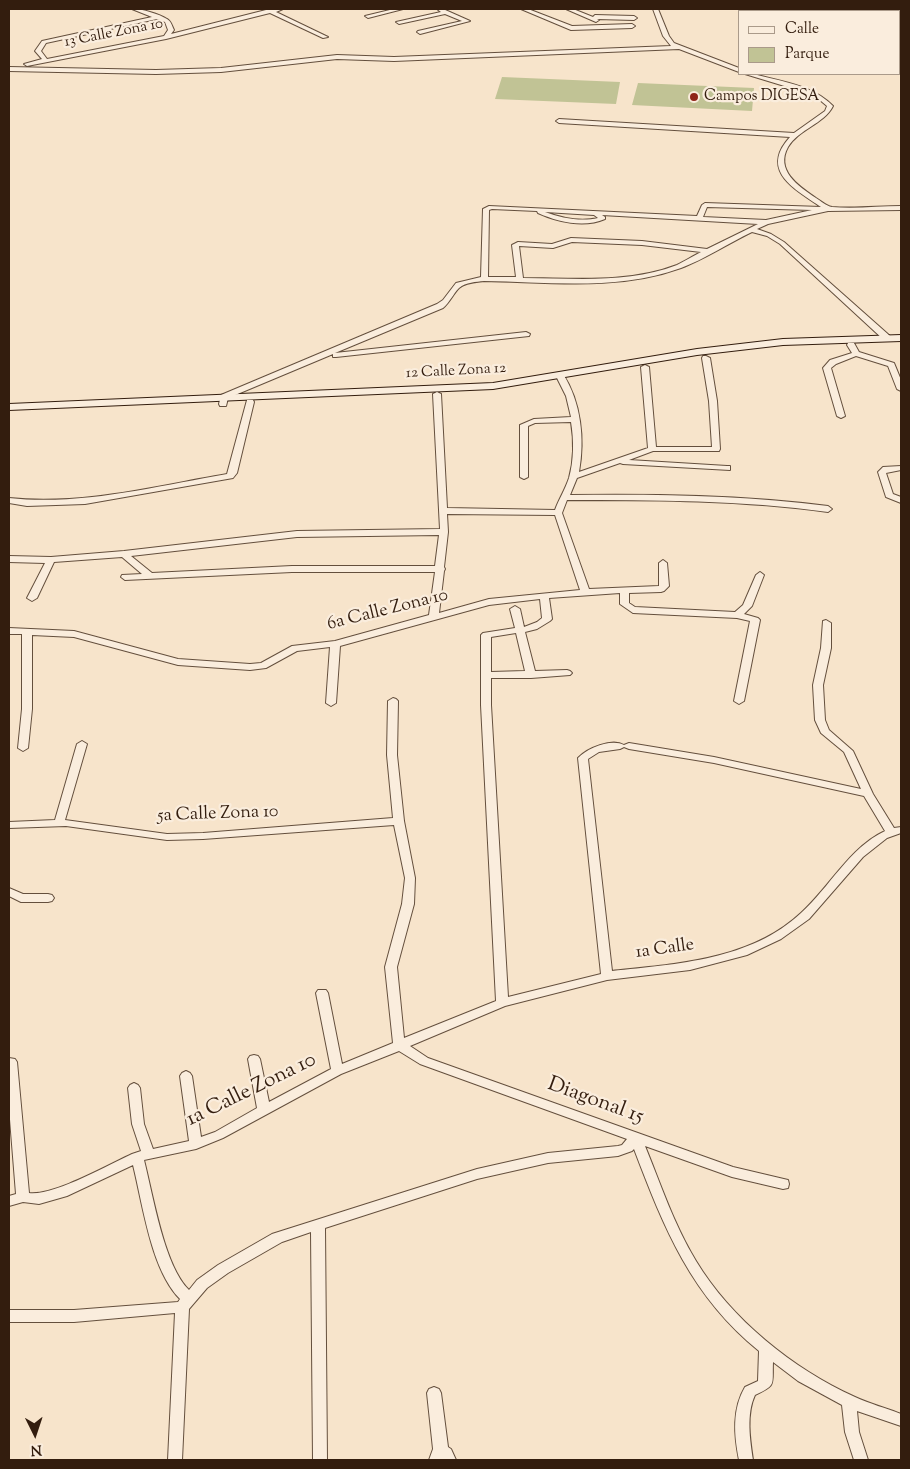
<!DOCTYPE html>
<html>
<head>
<meta charset="utf-8">
<style>
  body { margin:0 }
  #map { position:relative; width:910px; height:1469px; overflow:hidden; background:#f7e4cb; font-family:"Sorts Mill Goudy",serif }
  canvas { display:block }
  .frame { position:absolute; inset:0; border:10px solid #331d0e; pointer-events:none }
  .legend { position:absolute; left:738px; top:10px; width:162px; height:65px; box-sizing:border-box; background:#faeddd; border:1px solid #aa9a8a; margin:0; padding:6px 9px; list-style:none; font-size:15px; color:#331d0e }
  .legend li { display:flex; align-items:center; gap:10px; height:25px }
  .legend b { width:25px; border:1px solid #aa9a8a }
  .north { position:absolute; left:10px; top:1409px; width:50px; height:50px; -webkit-text-stroke:4px #faeddd; paint-order:stroke; rotate:176deg; font-size:14px; font-weight:700; line-height:20px; text-align:center; color:#331d0e }
  .north::after { content:''; display:block; margin:auto; width:18px; height:22px; background:#331d0e; clip-path:polygon(50% 0,100% 100%,50% 72%,0 100%) }
</style>
</head>
<body>
<div id="map">
<canvas width="910" height="1469"></canvas>
<div class="frame"></div>
<ul class="legend">
<li><b style="height:6px;background:#faeddd"></b>Calle</li>
<li><b style="height:14px;background:#c1c395"></b>Parque</li>
</ul>
<div class="north">N</div>
</div>
<script>
const ctx = document.querySelector('canvas').getContext('2d');
ctx.lineJoin = 'round';
function paint(path, color) { ctx.fillStyle = color; ctx.fill(path, 'evenodd'); }
function trace(path, color, width, dash) { ctx.strokeStyle = color; ctx.lineWidth = width; ctx.lineCap = dash ? 'butt' : 'round'; ctx.setLineDash(dash || []); ctx.stroke(path); }
function drawText(font, color, halo, rows, align = 'center') {
  ctx.font = font + ' "Sorts Mill Goudy",serif'; ctx.lineWidth = 4.5; ctx.setLineDash([]); ctx.textBaseline = 'middle'; ctx.strokeStyle = halo; ctx.fillStyle = color; for (const [text, x, y, turn = 0] of rows) {
    ctx.save(); ctx.translate(x, y); ctx.rotate((+turn || 0) * Math.PI / 180); ctx.textAlign = isNaN(turn) ? turn : align; if (halo) ctx.strokeText(text, 0, 0); ctx.fillText(text, 0, 0); ctx.restore();
  }
}
const green = new Path2D(`
  M502 77 620 82 616 104 495 99Z
  M638 83 754 88 752 111 632 105Z`);
const street = new Path2D(`
  M132 9C143 9 159 14 167 19 171 21 172 26 174 30L171 34 270 9H283L276 12 328 37 323 38 270 13 166 39 27 66 24 64 42 59 35 51 42 41 152 17ZM157 19 165 22 168 30 164 36 47 59 41 51 46 43Z
  M394 9H403L368 18 365 16Z
  M437 9H443L470 21 420 34 417 32 418 31 462 21 445 14 399 24 396 22 441 12Z
  M521 9H528L572 26 632 24 635 26 632 28 571 30Z
  M566 9H573L593 17 595 15 634 16 637 18 634 20 597 19 599 20 596 22Z
  M653 9H658L669 36 674 43 739 68V72L679 49 394 61 337 59 221 72 156 74 9 71V67L156 70 221 68 337 55 394 57 671 46 663 36Z
  M745 74H753C780 81 813 85 833 106 824 124 799 129 788 147 775 170 798 186 816 198 821 201 826 206 832 207 855 209 879 206 901 206V210L828 211 768 224 757 229 771 234 784 242 890 336V340H884L780 244 767 236 752 232C729 243 705 259 681 268 618 291 549 282 484 281 476 282 466 282 459 288 453 294 450 302 443 308L335 353 526 332 530 334 529 336 336 357H333V354L228 398 226 406H220L219 404 221 395 437 304 443 300 456 283 481 277 483 209 489 206 697 216 702 205 705 203 821 207C795 189 759 171 790 137L559 123 556 121 559 119 794 133 825 111 827 106 821 101 801 91ZM707 207 812 210 766 220 703 217ZM492 209 537 211 538 213C558 222 584 228 605 219V217L602 215 758 224 707 249 642 241 571 238 552 244 518 242 512 245 516 277H488L489 210ZM545 212 594 215 598 218C581 222 561 218 545 212ZM572 242 642 245 701 252C693 256 685 261 677 265 628 284 574 278 523 278L519 246 553 248Z
  M848 343H854L859 352 894 363 901 380V391L897 389 888 366 856 356 836 364 831 368 845 416 841 418 837 416 823 368 830 360 852 353 847 345Z
  M703 356H706L710 358 717 401 720 449 719 451H653L629 460 727 466H730V470L623 464 620 463 577 478 570 495C656 494 742 495 828 506L832 509 828 512C741 500 655 500 567 500L562 513 589 589 659 586V563L663 560 667 563 669 586 664 591 661 592 629 593V603L635 607 735 612 743 605 756 575 760 572 764 575 752 606 744 614 758 618 760 620 744 701 739 704 734 701 750 621 737 618 633 613 620 604V593L549 598 552 619 550 621 537 629 525 632 535 671 567 670 570 671 572 673 570 675 531 678H491V705L508 997 601 974 578 758C587 748 612 738 624 745L629 743 714 757 861 789 844 752 821 733 815 720 813 685 821 648 823 621 826 620 831 623V648L823 685 825 720 829 730 853 751 873 794 894 828 901 827V833L887 838 863 857 809 919 781 939 747 955 690 970 607 980 505 1006 410 1046 428 1058 733 1167 788 1180 789 1184 788 1188 783 1189 732 1177 645 1146C661 1185 674 1225 696 1261 731 1319 793 1369 855 1397 870 1404 886 1408 901 1414V1426L857 1411 859 1432 868 1460H854L845 1432 842 1405 798 1381 773 1362C772 1385 777 1385 755 1395 746 1414 750 1440 753 1460H739C734 1435 732 1409 745 1387L758 1381 759 1351C691 1296 664 1228 634 1149L632 1151 618 1156 548 1163 477 1179 325 1228 327 1460H313L311 1232 282 1242 228 1273 207 1288 189 1309 182 1460H168L175 1313 74 1322H9V1310H74L178 1302 180 1299C151 1270 143 1205 133 1165L67 1196 39 1204 23 1202 9 1206V1196L16 1194 9 1107V1058L15 1059 17 1062 29 1193C54 1196 108 1165 132 1154L141 1151 132 1124 128 1088 130 1085 134 1083 138 1085 140 1088 144 1124 153 1149 189 1141 180 1076 182 1073 186 1071 190 1073 192 1076 201 1137 215 1132 257 1108 248 1059 250 1056 254 1055 258 1056 260 1059 269 1102 331 1069 316 993 318 990H326L328 993 342 1064 393 1043 385 967 402 904 405 878 394 825 203 839 167 840 66 826 9 828V822L55 820 77 744 82 741 87 744 65 820 167 834 203 833 393 818 387 755 388 701 393 698 396 699 398 701 397 755 404 821 415 878 414 904 397 967 404 1038 496 1001 481 705V635L483 633 515 628 510 609 515 606 520 609 524 627 537 622 542 618 540 599 489 605 340 646 336 703 331 706 326 703 330 647 297 651 266 668 250 670 178 665 74 637 32 635V709L28 748 23 751 18 748 22 709V634H9V628L74 631 178 659 250 664 261 663 292 646 335 641 429 615 435 572H292L125 580 121 577 122 575 142 574 122 557 54 562 37 598 32 601 27 598 45 563 9 562V556L51 557 124 551 297 531 440 529 433 394 437 392 441 394 447 508 555 510C559 499 565 490 569 478 574 460 574 440 571 422L535 423 528 426V477L524 479 520 477V425L534 419 571 417 566 396 556 376 557 374H563C581 402 585 439 579 472L648 448 641 367 645 365 649 367 656 447H712L709 401 702 358ZM447 514 555 515 580 590 489 599 439 613 444 571 445 569 444 567 448 532ZM439 535 435 566H292L152 573 131 556 297 537ZM516 633 525 671 491 672V637ZM624 747 629 749 714 763 864 796 885 831C849 848 830 887 801 913 751 960 677 964 612 971L588 759 599 752 620 749ZM399 1051 420 1064 627 1139 622 1145 618 1146 548 1153 477 1169 272 1234 218 1265 197 1280 189 1290C164 1266 153 1195 144 1160L196 1149 223 1138 341 1074Z
  M247 400H253L254 402 237 473 233 478 85 504 27 506 9 503V498C81 506 157 486 227 474Z
  M901 466V470L886 473 893 494 901 497V503L886 497 878 472 883 467Z
  M9 888 23 894H48L52 895 54 898 52 901 48 902H21L9 896Z
  M434 1387 439 1389 441 1393 448 1447 451 1449 456 1460H429L433 1449 427 1393 429 1389Z`);
const secondary = new Path2D(`
  M901 335V341L783 345 697 355 493 389 9 410V404L493 383 697 349 783 339Z`);
const markers = [
  [694,97,5,"#8f2418"]
];
const farStreetnames = [
  ["13 Calle Zona 10",114,34,-11],
  ["12 Calle Zona 12",456,372,-3]
];
const farPoinames = [
  ["Campos DIGESA",704,97]
];
const streetNames = [
  ["6a Calle Zona 10",388,611,-14],
  ["5a Calle Zona 10",218,815,-2],
  ["1a Calle",665,950,-8]
];
const nearStreetnames = [
  ["1a Calle Zona 10",252,1091,-26],
  ["Diagonal 15",595,1102,20]
];
paint(green, '#c1c395');
trace(street, '#644f3d', 2);
trace(secondary, '#331d0e', 2);
paint(street, '#faeddd');
paint(secondary, '#faeddd');
for (const [x, y, r, color] of markers) { const dot = new Path2D(); dot.arc(x, y, r, 0, 2 * Math.PI); ctx.fillStyle = color; ctx.fill(dot); trace(dot, '#faeddd', 2); }
drawText('15px', '#331d0e', '#faeddd', farStreetnames);
drawText('15px', '#331d0e', '#faeddd', farPoinames, 'left');
drawText('18px', '#331d0e', '#faeddd', streetNames);
drawText('21px', '#331d0e', '#faeddd', nearStreetnames);
</script>
</body>
</html>
